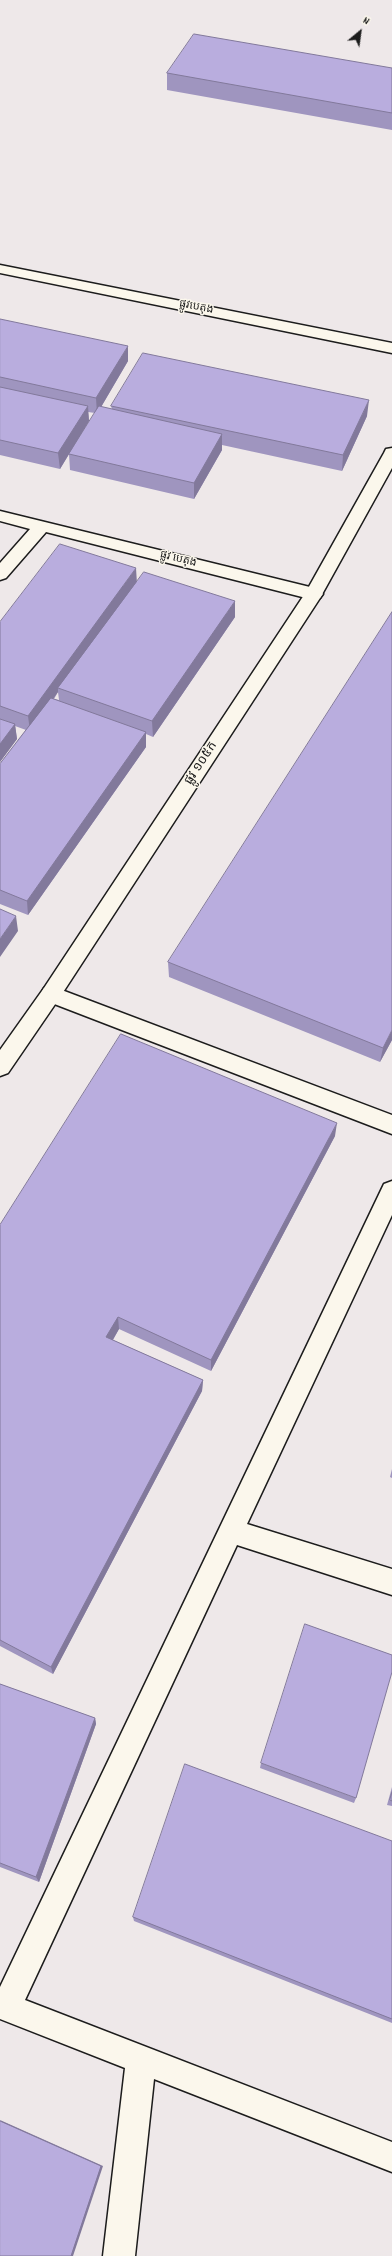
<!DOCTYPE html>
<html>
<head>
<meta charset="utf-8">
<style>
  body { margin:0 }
  #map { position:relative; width:392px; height:2256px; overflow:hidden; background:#eee8e9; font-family:Dekko,sans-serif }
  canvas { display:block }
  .north { position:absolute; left:340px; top:12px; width:40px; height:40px; -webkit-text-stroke:3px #fbf7ec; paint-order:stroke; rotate:29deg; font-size:11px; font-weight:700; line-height:16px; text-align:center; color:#1c1c1c }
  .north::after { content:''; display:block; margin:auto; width:14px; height:18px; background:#1c1c1c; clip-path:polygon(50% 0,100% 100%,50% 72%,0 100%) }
</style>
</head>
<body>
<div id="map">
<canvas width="392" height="2256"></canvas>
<div class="north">N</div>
</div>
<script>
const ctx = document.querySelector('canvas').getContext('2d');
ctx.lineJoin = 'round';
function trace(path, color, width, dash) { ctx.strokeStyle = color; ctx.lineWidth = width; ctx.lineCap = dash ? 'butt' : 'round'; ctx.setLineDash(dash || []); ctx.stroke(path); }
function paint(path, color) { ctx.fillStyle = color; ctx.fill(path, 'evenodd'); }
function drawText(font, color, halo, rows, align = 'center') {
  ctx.font = font + ' Dekko,"Noto Sans Khmer",sans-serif'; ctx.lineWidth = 3; ctx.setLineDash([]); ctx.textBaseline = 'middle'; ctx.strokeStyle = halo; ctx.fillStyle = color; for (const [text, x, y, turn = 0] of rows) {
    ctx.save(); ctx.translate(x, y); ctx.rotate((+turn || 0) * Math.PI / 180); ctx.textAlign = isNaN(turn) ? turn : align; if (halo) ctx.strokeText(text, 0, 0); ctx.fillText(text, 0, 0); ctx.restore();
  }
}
const minor = new Path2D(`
  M0 511 314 588 320 590 323 594 320 598 314 600 46 532 6 578 0 580V563L30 529 0 521Z
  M51 986 392 1115V1134L44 1000 41 994 44 988Z
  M392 1181V1215L247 1524 392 1569V1595L237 1545 25 2000 392 2142V2172L154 2079 135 2256H103L125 2068 0 2019V1987L384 1184Z`);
const secondary = new Path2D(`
  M0 265 392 343V353L0 273Z
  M392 448V468L320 598 58 1000 8 1073 0 1076V1050L44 988 306 592 384 453 386 449Z`);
const wall = new Path2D(`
  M392 68V130L167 90V73Z
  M0 319 128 361 101 407 112 409 111 406 367 416 342 471 222 445V450L194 499 70 470 69 454 95 413 88 412 89 421 60 469 0 455Z
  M137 582 235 617 153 737 146 734V747L28 915 0 904V764L26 730 15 726 17 739 0 762V622ZM58 692 59 700 54 699Z
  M168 962 392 1040 380 1062 169 977Z
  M335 1136 211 1371 119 1329 113 1340 203 1380 202 1391 53 1674 0 1646V1225Z
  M392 1469V1478L390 1477Z
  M0 1684 95 1718 96 1724 39 1882 0 1867Z
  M261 1763 356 1798 354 1803 260 1768Z
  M392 1787V1806L387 1805Z
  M392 1841V2023L134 1921 133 1917Z`);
const shadedWall = new Path2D(`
  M128 346V361L97 414 96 398Z
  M369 400 367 416 342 471 343 455Z
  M88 406 89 421 60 469 58 453Z
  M222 434V450L194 499V483Z
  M136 568 137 584 58 688V692L30 731 28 716Z
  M235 601V617L153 737 152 721Z
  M15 724 17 739 0 762V744Z
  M146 732V747L28 915 27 901Z
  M16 916 18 931 0 957V939Z
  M392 1030V1040L380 1062 383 1048Z
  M337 1123 335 1136 211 1371V1360Z
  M118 1317 119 1329 108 1348 106 1337Z
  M203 1380 202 1391 53 1674 51 1667Z
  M95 1718 96 1724 39 1882 36 1877Z
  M0 2120 103 2166 73 2256H71Z`);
const building = new Path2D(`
  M194 34 392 68V113L167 73Z
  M0 319 128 346 96 398 0 377Z
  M143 353 369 400 343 455 111 406Z
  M0 387 88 406 58 453 0 440Z
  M99 406 222 434 194 483 69 454Z
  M60 544 136 568 28 716 0 706V622Z
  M144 572 235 601 152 721 58 688Z
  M392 612V1030L383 1048 168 962Z
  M51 698 146 732 27 901 0 890V764Z
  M0 719 15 724 0 744Z
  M0 909 16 916 0 939Z
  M121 1034 337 1123 211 1360 118 1317 106 1337 203 1380 51 1667 0 1640V1225Z
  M305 1624 392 1655V1672L356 1798 261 1763Z
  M0 1684 95 1718 36 1877 0 1863Z
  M185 1764 392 1841V2019L133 1917Z
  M392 1792V1801L390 1800Z
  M0 2121 101 2166 71 2256H0Z`);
const farStreetnames = [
  ["ផ្លូវបេតុង",196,308,11],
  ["ផ្លូវ បេតុង",178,560,14]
];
const streetNames = [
  ["ផ្លូវ ១០៥ក",202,764,-57]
];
trace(minor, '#1c1c1c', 3);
trace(secondary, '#1c1c1c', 3);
paint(minor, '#fbf7ec');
paint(secondary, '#fbf7ec');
paint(wall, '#9f95bf');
paint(shadedWall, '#82799b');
paint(building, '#b9adde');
trace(building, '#82799b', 1);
drawText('11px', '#1c1c1c', '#fbf7ec', farStreetnames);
drawText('13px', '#1c1c1c', '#fbf7ec', streetNames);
</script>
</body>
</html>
